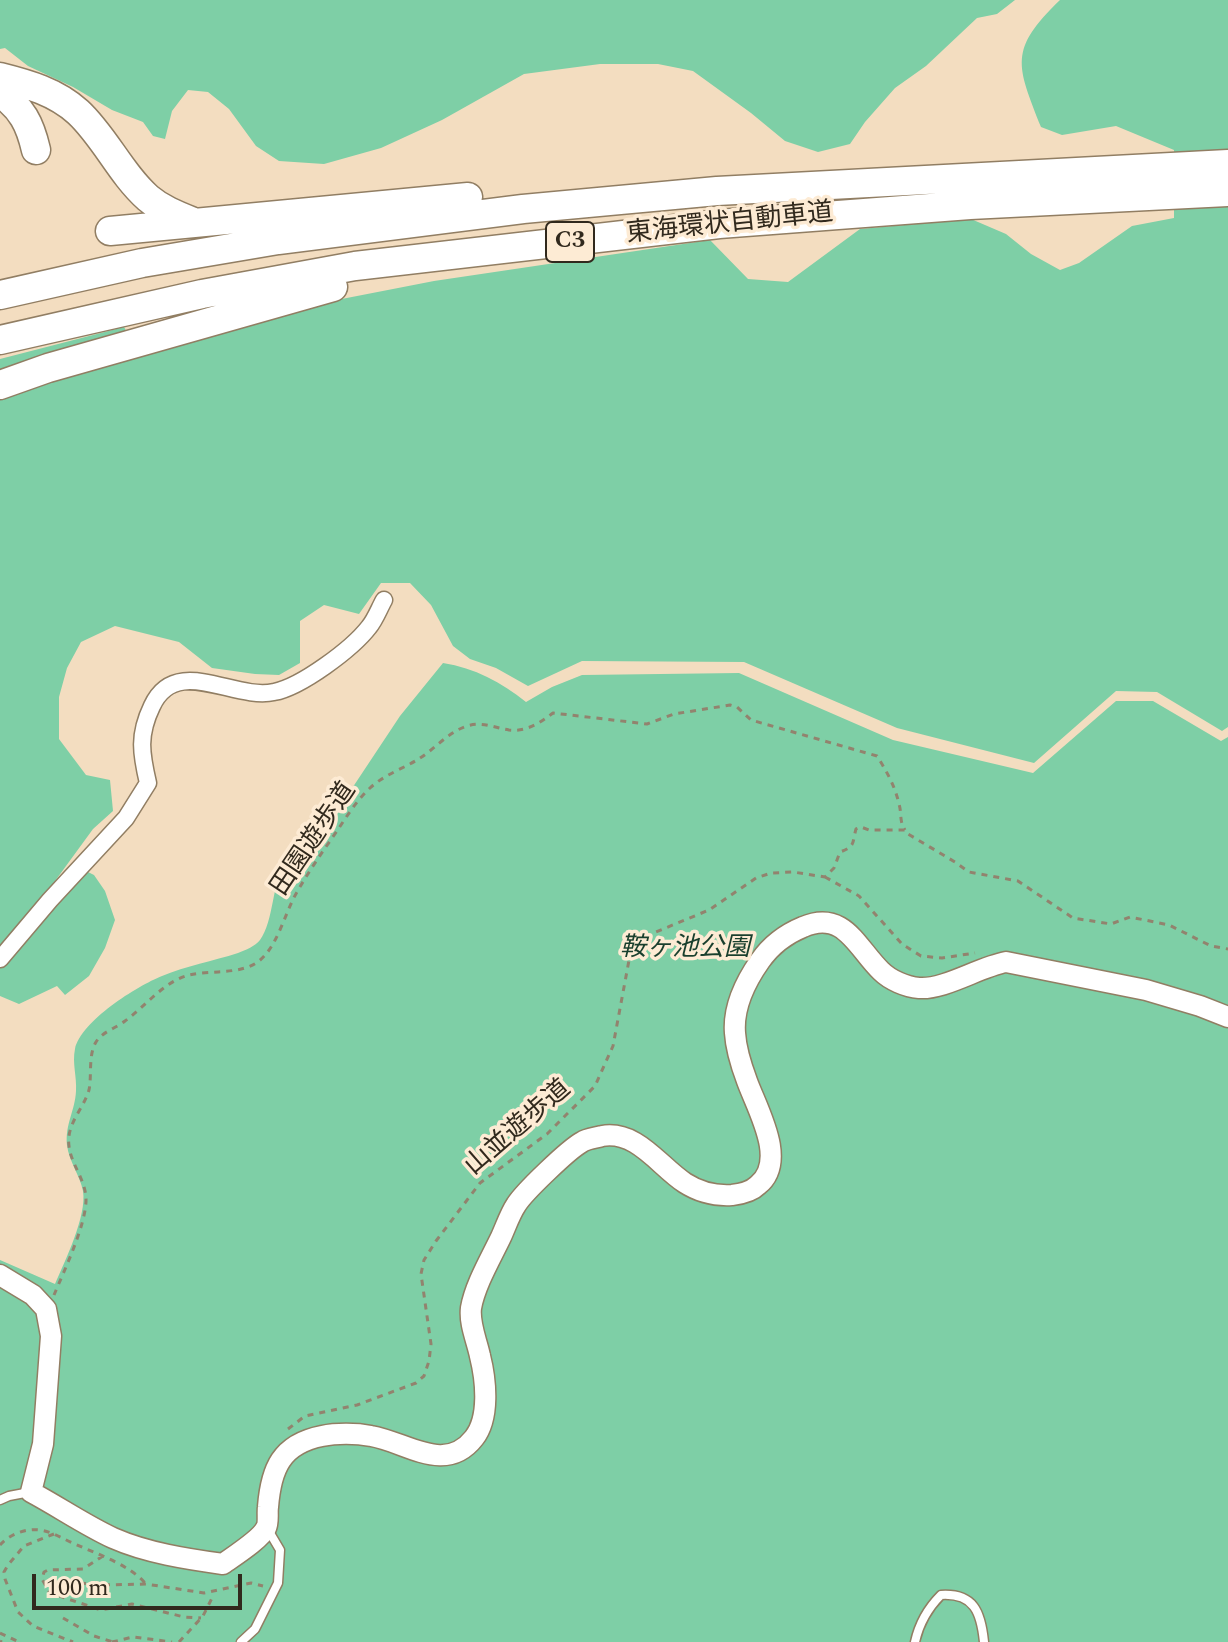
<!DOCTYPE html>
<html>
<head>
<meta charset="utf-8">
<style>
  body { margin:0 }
  #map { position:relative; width:1228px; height:1642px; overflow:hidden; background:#f3ddc0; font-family:Spectral,serif }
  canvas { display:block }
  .scale { position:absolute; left:32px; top:1574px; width:210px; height:36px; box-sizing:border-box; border:4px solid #31291d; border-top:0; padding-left:10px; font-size:24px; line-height:28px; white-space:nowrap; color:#31291d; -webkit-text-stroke:6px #fdebd4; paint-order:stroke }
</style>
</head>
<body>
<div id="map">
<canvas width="1228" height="1642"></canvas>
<div class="scale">100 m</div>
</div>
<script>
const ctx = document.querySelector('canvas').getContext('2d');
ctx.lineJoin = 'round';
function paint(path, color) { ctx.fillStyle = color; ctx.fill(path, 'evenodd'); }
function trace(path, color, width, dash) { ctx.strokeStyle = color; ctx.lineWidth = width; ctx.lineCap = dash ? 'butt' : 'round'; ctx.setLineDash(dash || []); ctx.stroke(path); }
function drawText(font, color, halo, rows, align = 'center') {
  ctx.font = font + ' Spectral,"Noto Sans JP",serif'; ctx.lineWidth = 7; ctx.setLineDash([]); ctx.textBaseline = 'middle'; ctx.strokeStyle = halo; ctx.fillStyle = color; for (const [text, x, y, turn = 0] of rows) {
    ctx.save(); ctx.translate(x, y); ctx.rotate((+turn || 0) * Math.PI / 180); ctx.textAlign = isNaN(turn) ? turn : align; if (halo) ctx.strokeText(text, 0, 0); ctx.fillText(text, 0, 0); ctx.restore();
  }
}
const green = new Path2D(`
  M0 0H1015L997 14 977 18 926 66 895 88 865 122 850 144 818 152 785 141 751 113 693 71 658 64H600L524 74 442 120 381 148 324 164 279 161 256 146 229 109 208 92 188 90 172 111 165 139 153 136 143 122 112 110 73 87 28 66 5 48 0 49Z
  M1060 0H1228V727L1222 731 1157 692 1116 691 1034 763 897 728 744 662 582 661 528 686 496 668 470 659 453 646 431 605 410 583H381L359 614 324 605 300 621V663L279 675 255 674 212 668 179 642 115 626 81 642 67 668 59 697V739L86 775 110 780 113 811 93 829 47 892 0 945V398L108 360 275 312 434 281 710 240 748 279 788 282 860 229 971 219 1006 234 1031 254 1060 270 1079 263 1132 226 1174 218V150L1116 126 1062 135 1041 127C1017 65 1008 50 1060 0Z
  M124 327 129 336 0 379V359Z
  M443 663C475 668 501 682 526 702L552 687 582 675 739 673 893 740 1033 773 1116 701H1153L1221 741 1228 737V1642H0V1260L55 1284C65 1261 87 1216 83 1191 80 1175 69 1162 67 1145 65 1124 75 1111 76 1091 77 1077 72 1063 75 1049 81 1021 137 986 162 976 186 966 213 961 238 953 246 950 255 946 260 940 274 921 272 883 285 861 297 840 317 830 335 814L400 716Z
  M82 869 94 875 105 891 115 920 105 948 89 976 65 995 57 986 19 1004 0 996V965Z`);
const path = new Path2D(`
  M825 877 859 896 902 944 921 956 942 958 975 953
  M54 1295C64 1271 87 1223 86 1198 85 1179 71 1164 69 1146 66 1124 83 1110 89 1090 92 1076 88 1055 96 1042 102 1032 116 1028 125 1021 146 1006 163 982 189 975 211 970 241 975 259 961 278 946 285 912 297 892 309 871 323 851 337 831 347 816 357 800 370 788 384 775 402 769 417 760 434 750 448 732 467 726 482 721 495 728 509 730 526 732 540 723 553 713L647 724 674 714 730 705 737 707 751 720 877 756C887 772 895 786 899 804 902 814 899 821 905 830
  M288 1429 305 1416 357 1405 416 1383 424 1376 429 1361 431 1344 421 1274 424 1260 436 1241 480 1183 547 1134 595 1086 613 1046 630 955 651 934 709 910 756 878 771 873 793 872 825 877 834 868 840 852C856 846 852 843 856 829L861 827 869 830H905L908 834 955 862 969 872 1018 881 1073 918 1111 924 1130 917 1169 925 1211 946 1228 949
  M54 1534 24 1546 8 1565 4 1572 5 1579 18 1612 33 1626 73 1642
  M0 1545C9 1535 25 1528 40 1530 53 1532 63 1539 75 1544 97 1554 130 1565 146 1584
  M103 1556 83 1569 48 1570 44 1572 42 1579 50 1593 101 1610 132 1604 184 1617 201 1618
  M80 1583 103 1585 146 1584 204 1593 251 1583 263 1586
  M63 1618 94 1636 113 1642
  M0 1633 19 1642
  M0 1641 2 1642
  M112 1642 133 1637 172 1642
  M179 1642 203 1616 214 1594`);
const service = new Path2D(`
  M0 1500 9 1496 30 1492
  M241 1642 255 1629 278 1583 280 1550 267 1528
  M915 1642C919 1624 928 1608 941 1595 974 1593 981 1612 984 1642`);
const minor = new Path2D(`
  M0 959 50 900 126 818 148 783C141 753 138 735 152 706 176 654 234 701 274 692 301 687 352 649 369 627 375 620 379 609 384 600`);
const tertiary = new Path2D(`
  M0 1275 33 1295 46 1309 51 1336 43 1444 31 1492C59 1507 85 1525 113 1538 147 1553 187 1559 223 1564 234 1556 261 1539 266 1528 269 1523 267 1512 268 1507 271 1469 281 1444 322 1436 336 1433 356 1433 371 1436 407 1442 445 1475 474 1438 490 1418 486 1380 480 1356 477 1341 469 1324 471 1308 475 1285 491 1258 501 1237 506 1226 510 1214 516 1205 524 1192 569 1149 582 1142 588 1138 596 1138 602 1136 637 1130 659 1166 685 1183 699 1192 715 1196 732 1195 741 1194 751 1192 758 1185 788 1161 757 1109 747 1081 741 1065 736 1050 735 1033 733 1008 746 981 760 961 771 945 786 934 803 927 844 909 857 948 881 971 890 980 906 987 919 988 944 990 979 967 1006 962L1146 990 1200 1006 1228 1017`);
const motorway = new Path2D(`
  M0 77C28 84 56 92 78 112 105 137 120 173 148 198 161 209 176 215 191 221
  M0 93C22 108 30 124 36 150
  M110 231 468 197
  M0 295 142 263 278 240 523 209 717 191 1228 164
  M0 340 202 294 355 266 719 224 970 205 1228 192
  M0 385 48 368 333 287`);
const shields = [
  [570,242,48]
];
const shieldNames = [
  ["C3",570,242]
];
const streetNames = [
  ["東海環状自動車道",730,225,-6],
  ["田園遊歩道",315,840,-56],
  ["山並遊歩道",519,1129,-41]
];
const parkNames = [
  ["鞍ヶ池公園",685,950]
];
paint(green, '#7ecfa6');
trace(service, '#917e63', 11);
trace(minor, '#917e63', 19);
trace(tertiary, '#917e63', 23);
trace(motorway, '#917e63', 31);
trace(path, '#92836e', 3, [6, 6]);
trace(service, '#fff', 8);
trace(minor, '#fff', 16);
trace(tertiary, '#fff', 20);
trace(motorway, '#fff', 28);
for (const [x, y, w] of shields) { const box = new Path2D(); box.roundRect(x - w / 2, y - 20, w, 40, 6); ctx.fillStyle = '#fdebd4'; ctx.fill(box); trace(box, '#31291d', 2); }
drawText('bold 24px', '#31291d', null, shieldNames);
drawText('26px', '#31291d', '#fdebd4', streetNames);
drawText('italic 26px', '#193f2d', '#fdebd4', parkNames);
</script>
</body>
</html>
